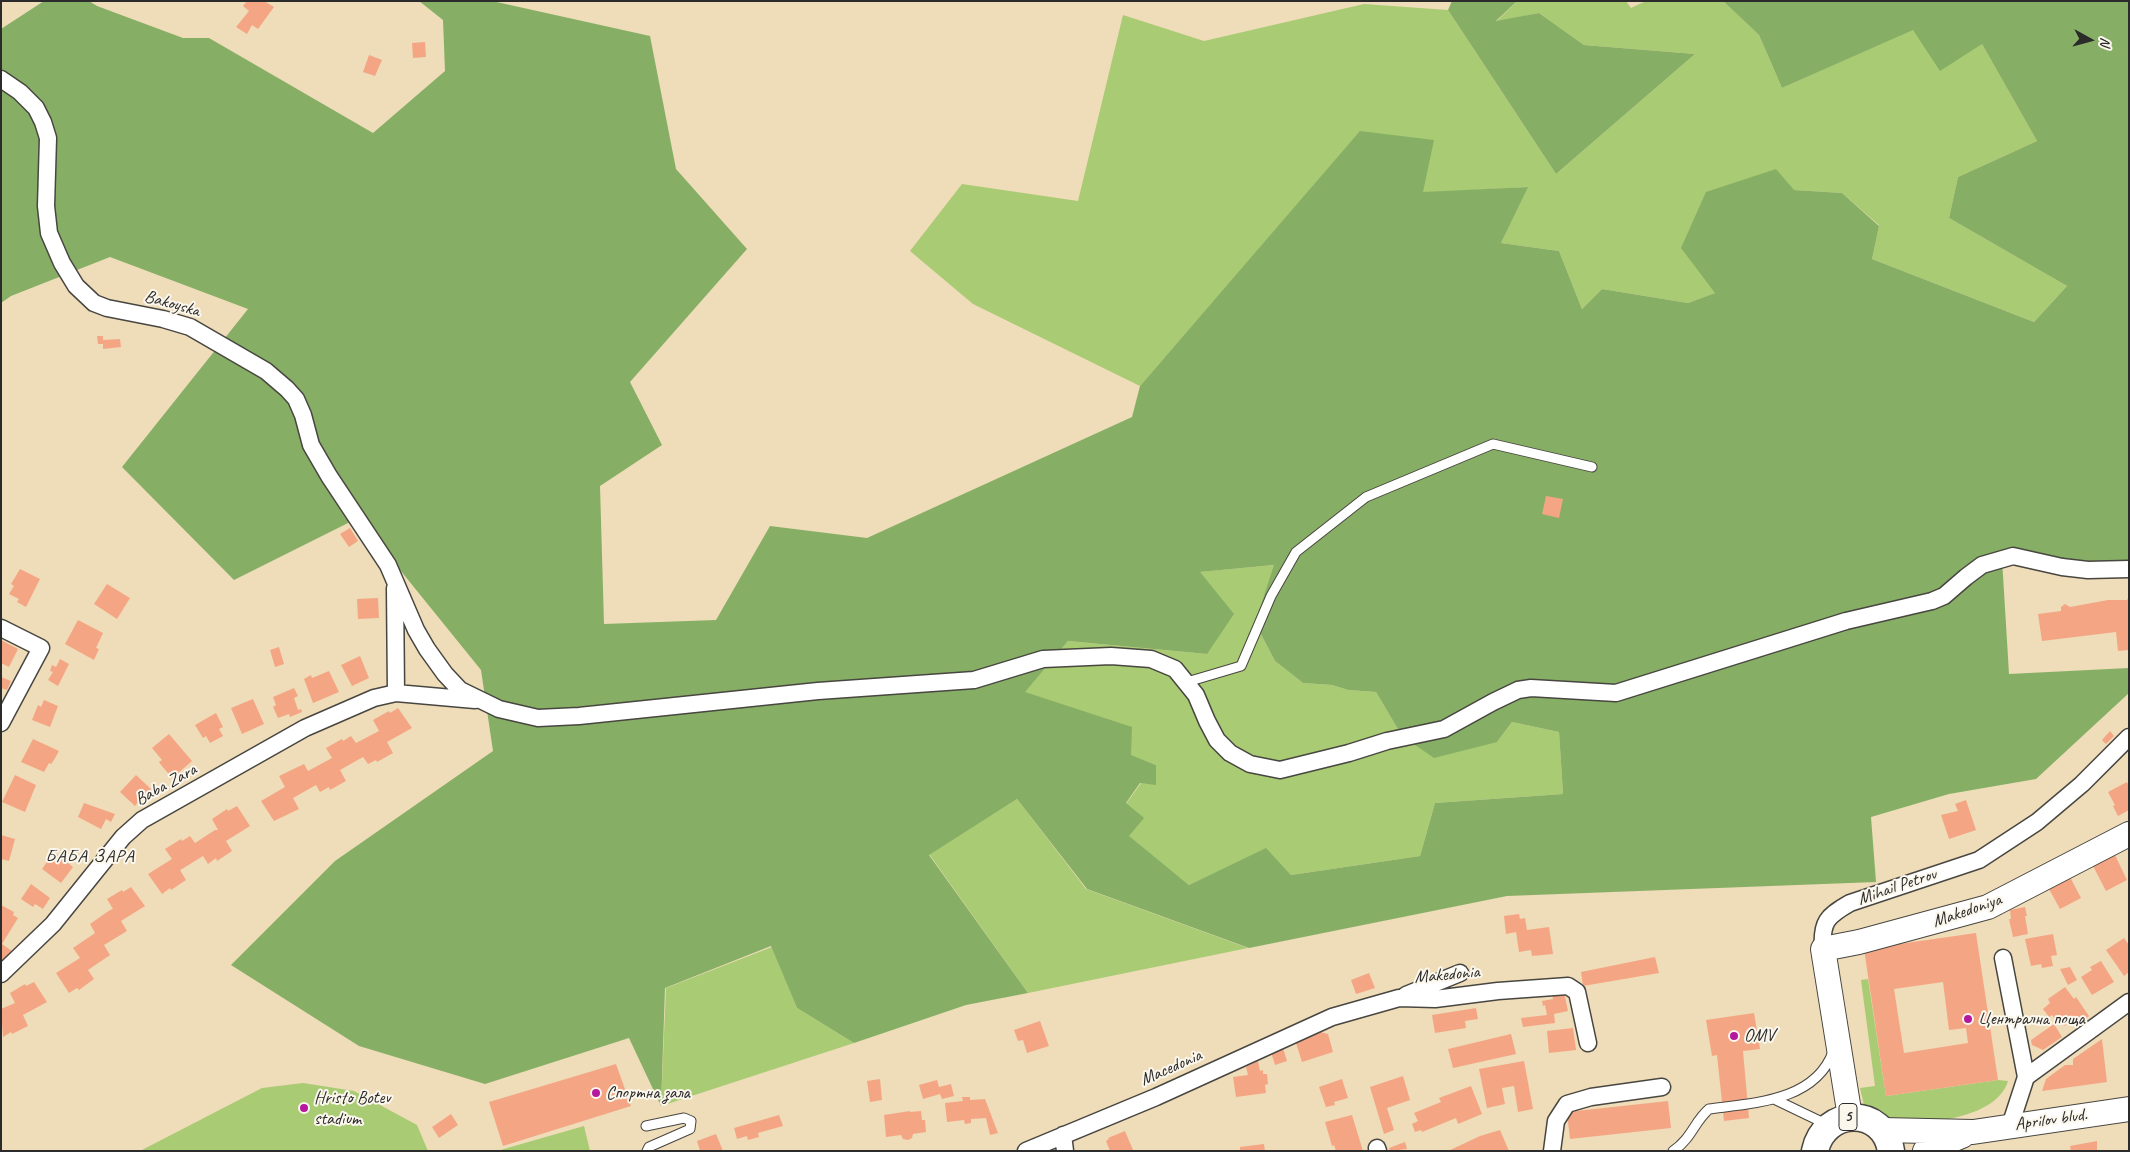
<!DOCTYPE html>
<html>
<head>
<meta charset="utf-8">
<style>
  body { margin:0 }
  #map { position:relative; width:2130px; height:1152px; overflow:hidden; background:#efdcb9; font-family:Caveat,sans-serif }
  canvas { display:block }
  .frame { position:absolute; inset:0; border:2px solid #2b2b2b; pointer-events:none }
  .north { position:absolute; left:2065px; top:15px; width:50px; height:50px; -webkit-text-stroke:4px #fbf7ec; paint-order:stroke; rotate:97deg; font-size:14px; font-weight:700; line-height:20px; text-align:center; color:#2b2b2b }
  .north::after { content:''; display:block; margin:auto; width:18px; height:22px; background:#2b2b2b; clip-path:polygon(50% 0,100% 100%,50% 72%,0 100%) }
</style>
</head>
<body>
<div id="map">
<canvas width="2130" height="1152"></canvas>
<div class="frame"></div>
<div class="north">N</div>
</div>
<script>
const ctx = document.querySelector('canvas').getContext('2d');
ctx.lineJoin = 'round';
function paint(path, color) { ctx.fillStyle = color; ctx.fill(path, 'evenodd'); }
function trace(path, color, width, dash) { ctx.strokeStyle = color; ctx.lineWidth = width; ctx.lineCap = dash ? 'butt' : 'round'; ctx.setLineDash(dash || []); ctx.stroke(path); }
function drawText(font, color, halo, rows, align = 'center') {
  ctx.font = font + ' Caveat,sans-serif'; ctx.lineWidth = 4; ctx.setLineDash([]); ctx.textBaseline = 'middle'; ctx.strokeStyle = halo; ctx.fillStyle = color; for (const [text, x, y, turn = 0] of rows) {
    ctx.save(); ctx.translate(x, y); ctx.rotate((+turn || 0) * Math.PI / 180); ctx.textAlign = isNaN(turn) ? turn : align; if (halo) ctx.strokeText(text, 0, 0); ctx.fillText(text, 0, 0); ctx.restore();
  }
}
const green = new Path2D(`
  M1517 1H1626L1631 8 1646 1H1723L1759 35 1782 88 1914 29 1982 44 2037 141 1958 177 1949 218 2067 286 2034 322 1872 259 1879 225 1842 193 1793 190 1715 293 1688 303 1602 289 1582 309 1559 251 1501 243 1527 187 1423 193 1361 131 1140 386 973 304 910 251 962 184 1078 201 1123 15 1204 41 1364 4 1448 10 1556 174 1695 54 1584 45 1539 13 1496 22Z
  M1275 565 1255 623 1275 661 1303 683 1332 685 1348 690 1376 692 1402 736 1497 742 1512 722 1559 732 1563 794 1435 803 1420 856 1291 875 1266 849 1189 885 1128 836 1126 804 1141 783 1156 784V765L1130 755 1024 692 1068 641 1207 654 1199 572Z
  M1017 799 1086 889 1248 948 1028 993 929 854Z
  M772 947 797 1008 854 1043 661 1106 666 988Z
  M1868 979 1886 1096 1998 1080 2008 1081C1996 1121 1921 1123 1887 1127L1865 1109 1860 1088 1875 1086 1861 980Z
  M303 1083 354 1091 417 1125 428 1151H140L262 1088Z
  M584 1126 590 1151H497Z`);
const forest = new Path2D(`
  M44 1H89L97 6 183 38H209L373 133 445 71 443 20 419 1H492L650 36 676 169 747 249 630 382 662 445 600 486 604 624 716 620 770 526 867 538 1132 417 1140 386 1360 131 1434 140 1423 192 1528 187 1501 243 1559 251 1582 309 1602 289 1688 303 1715 293 1681 248 1706 192 1776 169 1794 190 1842 193 1879 226 1872 259 2034 322 2067 286 1949 218 1958 177 2037 141 1982 44 1940 71 1913 30 1782 88 1759 35 1723 1H2129V568L2002 559 2009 674 2129 668V693L2036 779 1949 794 1871 817 1876 882 1507 896 1249 948 1087 889 1017 799 929 855 1028 993 966 1005 854 1043 797 1008 771 946 665 988 661 1106 629 1038 485 1084 359 1046 231 965 335 861 493 751 481 670 358 518 234 580 122 467 248 309 110 257 11 296 1 303V29ZM1274 565 1255 623 1275 661 1303 683 1332 685 1348 690 1376 692 1402 736 1434 758 1497 742 1512 722 1559 732 1563 794 1435 803 1420 856 1291 875 1266 848 1189 885 1129 836 1144 818 1126 803 1140 783 1156 785V765L1131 755 1132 727 1025 692 1068 641 1207 654 1234 614 1200 572Z
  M1452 1H1517L1496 21 1539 13 1584 45 1695 54 1556 174 1448 10Z`);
const building = new Path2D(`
  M247 1H264L274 7 258 29 252 25 247 34 236 27 249 11 243 6Z
  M425 42 426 57 413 58 412 43Z
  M369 55 382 60 375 76 363 72Z
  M97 336H103V340L120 339 121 347 103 349V344H98Z
  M1546 496 1563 499 1559 518 1542 514Z
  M350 528 358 541 349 547 340 534Z
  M20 569 40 579 26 607 17 602 19 599 9 594 14 586 11 584Z
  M107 584 130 598 117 619 94 604Z
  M2129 597V650L2118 651 2116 632 2042 641 2038 614 2061 611V607L2065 604 2070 607 2108 600H2127Z
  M378 598 379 618 358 619 357 599Z
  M78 620 103 633 96 648 99 649 94 660 65 644Z
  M1 640 18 649 9 667 1 663Z
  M279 647 284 664 275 667 270 650Z
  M360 656 369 678 352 686 341 665Z
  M60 659 69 664 58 686 48 680 53 672 50 671 52 665 56 667Z
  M329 671 339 692 313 703 304 679 311 675 312 678Z
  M1 677 11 681 7 690 1 688Z
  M294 688 298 696 294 698 298 710 301 709 302 712 290 717 289 714 278 718 273 707 276 705 273 697Z
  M253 699 264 724 242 734 231 708Z
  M44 700 58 706 50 727 32 720 38 705 41 707Z
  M398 708 412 728 387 742 393 753 377 762 376 760 368 764 363 757 340 770 346 781 330 790 329 787 320 792 316 785 293 798 299 809 274 821 261 801 285 787 279 776 304 764 308 771 332 758 326 748 342 739 343 741 351 736 356 743 377 732 379 731 373 720 389 711 390 713Z
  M216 713 223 727 219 729 223 736 210 743 206 736 203 738 195 725Z
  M2110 731 2114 736 2106 744 2102 740Z
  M169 734 192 761 176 775 178 777 174 780 161 765 159 762 162 760 152 748Z
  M33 739 59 751 54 760 51 764 49 763 44 772 21 762Z
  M15 775 36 785 25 812 2 802Z
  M136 775 151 789 135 806 120 792Z
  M2127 782 2129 786V810L2118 816 2113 806 2115 805 2108 792Z
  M1966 800 1976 830 1949 839 1941 815 1958 811 1955 804Z
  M84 803 115 814 111 822 106 819 101 829 78 817Z
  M237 806 250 826 226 841 232 851 217 861 216 858 208 864 203 856 182 869 180 870 186 880 171 890 170 888 162 894 148 874 172 859 165 849 181 839 182 841 190 836 195 843 215 830H218L212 819 227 809 228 811Z
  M1 835 15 839 9 861 1 859Z
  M54 852 73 867 61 883 42 869Z
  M2115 855 2127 880 2106 891 2093 866Z
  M2070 877 2081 898 2060 909 2049 889Z
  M31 884 50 898 43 909 35 904 33 907 21 899Z
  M131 887 145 906 121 921 127 931 104 945 110 955 88 970 94 979 79 990 77 988 69 993 56 973 80 958 73 948 95 933 90 924 110 910 113 909 107 899 122 890 123 892Z
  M1 905 14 912 13 915 18 918 2 944 12 951 1 961Z
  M2025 907 2027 916H2025L2028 934 2013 937 2009 919H2011L2010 910Z
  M1519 914 1520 919 1525 918 1527 930 1549 927 1553 954 1532 956 1531 950 1519 952 1516 932 1506 934 1504 916Z
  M1976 933 1998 1080 1886 1096 1864 949ZM1943 982 1949 1030 1966 1028 1968 1043 1904 1053 1894 989Z
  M2053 934 2057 955 2051 956 2053 966 2042 968 2041 964 2031 966 2025 939Z
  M2124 938 2129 945V972L2124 976 2106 950Z
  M1655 957 1659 973 1583 986 1581 972Z
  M2101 961 2114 982 2092 995 2081 977 2092 970 2090 967Z
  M2070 967 2077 980 2068 985 2060 969Z
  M1369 973 1375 988 1356 994 1351 980Z
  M34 982 47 1002 23 1015 28 1026 12 1034 11 1032 3 1037 1 1009 15 1003 10 993 25 984 26 986Z
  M2065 987 2074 999 2076 997 2089 1016 2080 1024 2076 1018 2064 1026 2061 1021 2058 1023 2052 1015 2049 1017 2043 1009 2050 1003 2048 999Z
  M1564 992 1568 1011 1554 1014 1555 1023 1523 1027 1521 1018 1547 1015 1545 1005 1543 1006 1542 1001 1553 999 1552 994Z
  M1476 1008 1478 1019 1465 1021 1466 1028 1435 1033 1432 1015Z
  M1754 1013 1760 1049 1743 1051 1749 1118 1724 1121 1717 1055 1712 1056 1706 1020Z
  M1040 1021 1049 1046 1027 1053 1023 1040 1018 1041 1014 1030Z
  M2054 1024 2062 1037 2043 1050 2032 1045 2031 1040Z
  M1573 1028 1576 1050 1549 1053 1547 1031Z
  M1320 1032 1328 1034 1333 1052 1302 1062 1296 1043Z
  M1511 1034 1516 1054 1453 1068 1448 1049Z
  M2102 1039 2107 1082 2042 1091 2046 1079 2065 1065H2073V1059Z
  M1283 1048 1287 1061 1275 1065 1271 1052Z
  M1258 1061 1260 1071 1263 1070V1074H1267L1268 1084 1265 1085 1266 1093 1236 1097 1233 1077 1248 1075 1246 1067Z
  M1524 1061 1533 1109 1518 1112 1514 1086 1502 1088 1505 1104 1487 1108 1479 1069Z
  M616 1064 631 1106 503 1146 489 1102Z
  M1403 1076 1410 1100 1387 1108 1394 1130 1384 1134 1370 1087Z
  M880 1079 882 1100 870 1102 867 1081Z
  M1342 1079 1348 1098 1334 1102 1335 1105 1326 1107 1319 1087Z
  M937 1080 939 1087 951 1084 954 1096 942 1099 940 1094 923 1099 919 1085Z
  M1471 1086 1482 1114 1458 1124 1456 1118 1422 1132 1421 1130 1415 1132 1412 1124 1418 1121 1414 1113 1441 1102 1439 1098Z
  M962 1097H970V1100L985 1099 998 1133 990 1135 986 1118 971 1119V1123L965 1124 964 1120 947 1122 945 1103 963 1101Z
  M1668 1101 1671 1128 1570 1139 1567 1112Z
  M910 1111V1112L921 1111 922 1120H925L926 1132 913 1134 912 1138 908 1140 903 1139 901 1135 886 1137 884 1115Z
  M451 1114 458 1125 439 1138 432 1127Z
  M779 1115 783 1126 758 1133 759 1137 748 1140 747 1136 737 1139 734 1128Z
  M1352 1115 1363 1151H1336L1334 1145 1332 1146 1325 1122Z
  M1500 1130 1509 1151H1448L1480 1136Z
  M1125 1131 1133 1150 1110 1151 1106 1141 1109 1139 1108 1138Z
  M716 1134 723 1151H700L697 1141Z
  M2097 1141V1151H2071L2070 1146Z
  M1405 1142 1407 1149 1390 1151 1389 1148Z
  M1264 1144 1265 1151H1240V1147Z`);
const lane = new Path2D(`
  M1187 682 1241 666 1271 596 1296 552 1366 497 1493 444 1592 467
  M1776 1100 1828 1125
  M646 1126 684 1118 691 1121 690 1129 649 1147 647 1151
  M1673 1151C1692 1138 1694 1122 1709 1109 1754 1103 1815 1101 1833 1052`);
const street = new Path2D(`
  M1 79 20 92 36 108 43 122 48 138 46 206 49 233 62 263 76 286 94 303 107 308 163 319 190 327 266 371 287 389 296 399 303 415 311 445 329 476 388 565 416 630 427 649 445 674 460 690 499 709 538 718 579 716 818 691 974 680 1043 659 1111 656 1151 659 1175 669 1196 695 1207 721 1217 740 1230 753 1250 764 1280 770 1349 753 1387 741 1444 729 1493 702 1518 690 1531 688 1616 693 1846 621 1932 601 1944 596 1966 577 1982 565 2013 556 2062 567 2088 570 2129 569
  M395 588 396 693
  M1 628 41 648 1 723
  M1823 949C1821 922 1827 916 1850 903L1979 860 2037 822 2082 784 2129 737
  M2003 958 2026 1077
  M1 974 53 924 123 837 142 820 305 728 374 698 396 693 475 700
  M1406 995 1460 973
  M2010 1126 2026 1077 2129 1002
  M1063 1135 1065 1151
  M1377 1148 1378 1151
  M1026 1151 1156 1097 1332 1017 1399 998 1435 999 1498 991 1568 986 1577 992 1588 1043
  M1552 1151 1556 1121 1567 1104 1591 1097 1662 1087`);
const secondary = new Path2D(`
  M1850 1117 1823 949 1859 942 1988 907 2129 834
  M1882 1130 1973 1132 2129 1109
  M1925 1151 1962 1136`);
const primary = new Path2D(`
  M1815 1151C1824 1107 1884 1106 1891 1151`);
const markers = [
  [1968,1019,5,"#b5179e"],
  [1734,1036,5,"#b5179e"],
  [596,1093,5,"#b5179e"],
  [304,1108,5,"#b5179e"]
];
const shields = [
  [1848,1117,18]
];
const shieldNames = [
  ["5",1848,1117]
];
const streetNames = [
  ["Bakoyska",172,304,16],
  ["Baba Zara",166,785,-29],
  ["Mihail Petrov",1897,887,-19],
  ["Makedoniya",1967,911,-19],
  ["Makedonia",1447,975,-5],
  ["Macedonia",1171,1068,-24],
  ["Aprilov blvd.",2051,1120,-8]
];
const poiNames = [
  ["Централна поща",1978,1019],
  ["OMV",1744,1036],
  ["Спортна зала",606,1093],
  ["Hristo Botev",314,1098],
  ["stadium",314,1119]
];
const neighbourhoodNames = [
  ["БАБА ЗАРА",90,857]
];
paint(green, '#a9cb73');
paint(forest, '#86af65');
paint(building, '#f4a684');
trace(lane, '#484640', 11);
trace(street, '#484640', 19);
trace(secondary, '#484640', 26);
trace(primary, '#484640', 29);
trace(lane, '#fff', 9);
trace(street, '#fff', 16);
trace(secondary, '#fff', 24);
trace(primary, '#fff', 26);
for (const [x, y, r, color] of markers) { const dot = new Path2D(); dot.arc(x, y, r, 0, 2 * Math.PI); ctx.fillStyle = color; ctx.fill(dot); trace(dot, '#fbf7ec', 2); }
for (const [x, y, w] of shields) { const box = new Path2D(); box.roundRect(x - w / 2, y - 13.5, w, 27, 4); ctx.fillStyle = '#fbf7ec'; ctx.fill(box); trace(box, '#2b2b2b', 1); }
drawText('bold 16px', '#2b2b2b', null, shieldNames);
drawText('18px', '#2b2b2b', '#fbf7ec', streetNames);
drawText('18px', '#2b2b2b', '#fbf7ec', poiNames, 'left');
ctx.letterSpacing = '1px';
drawText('19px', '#2b2b2b', '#fbf7ec', neighbourhoodNames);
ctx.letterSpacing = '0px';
</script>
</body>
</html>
